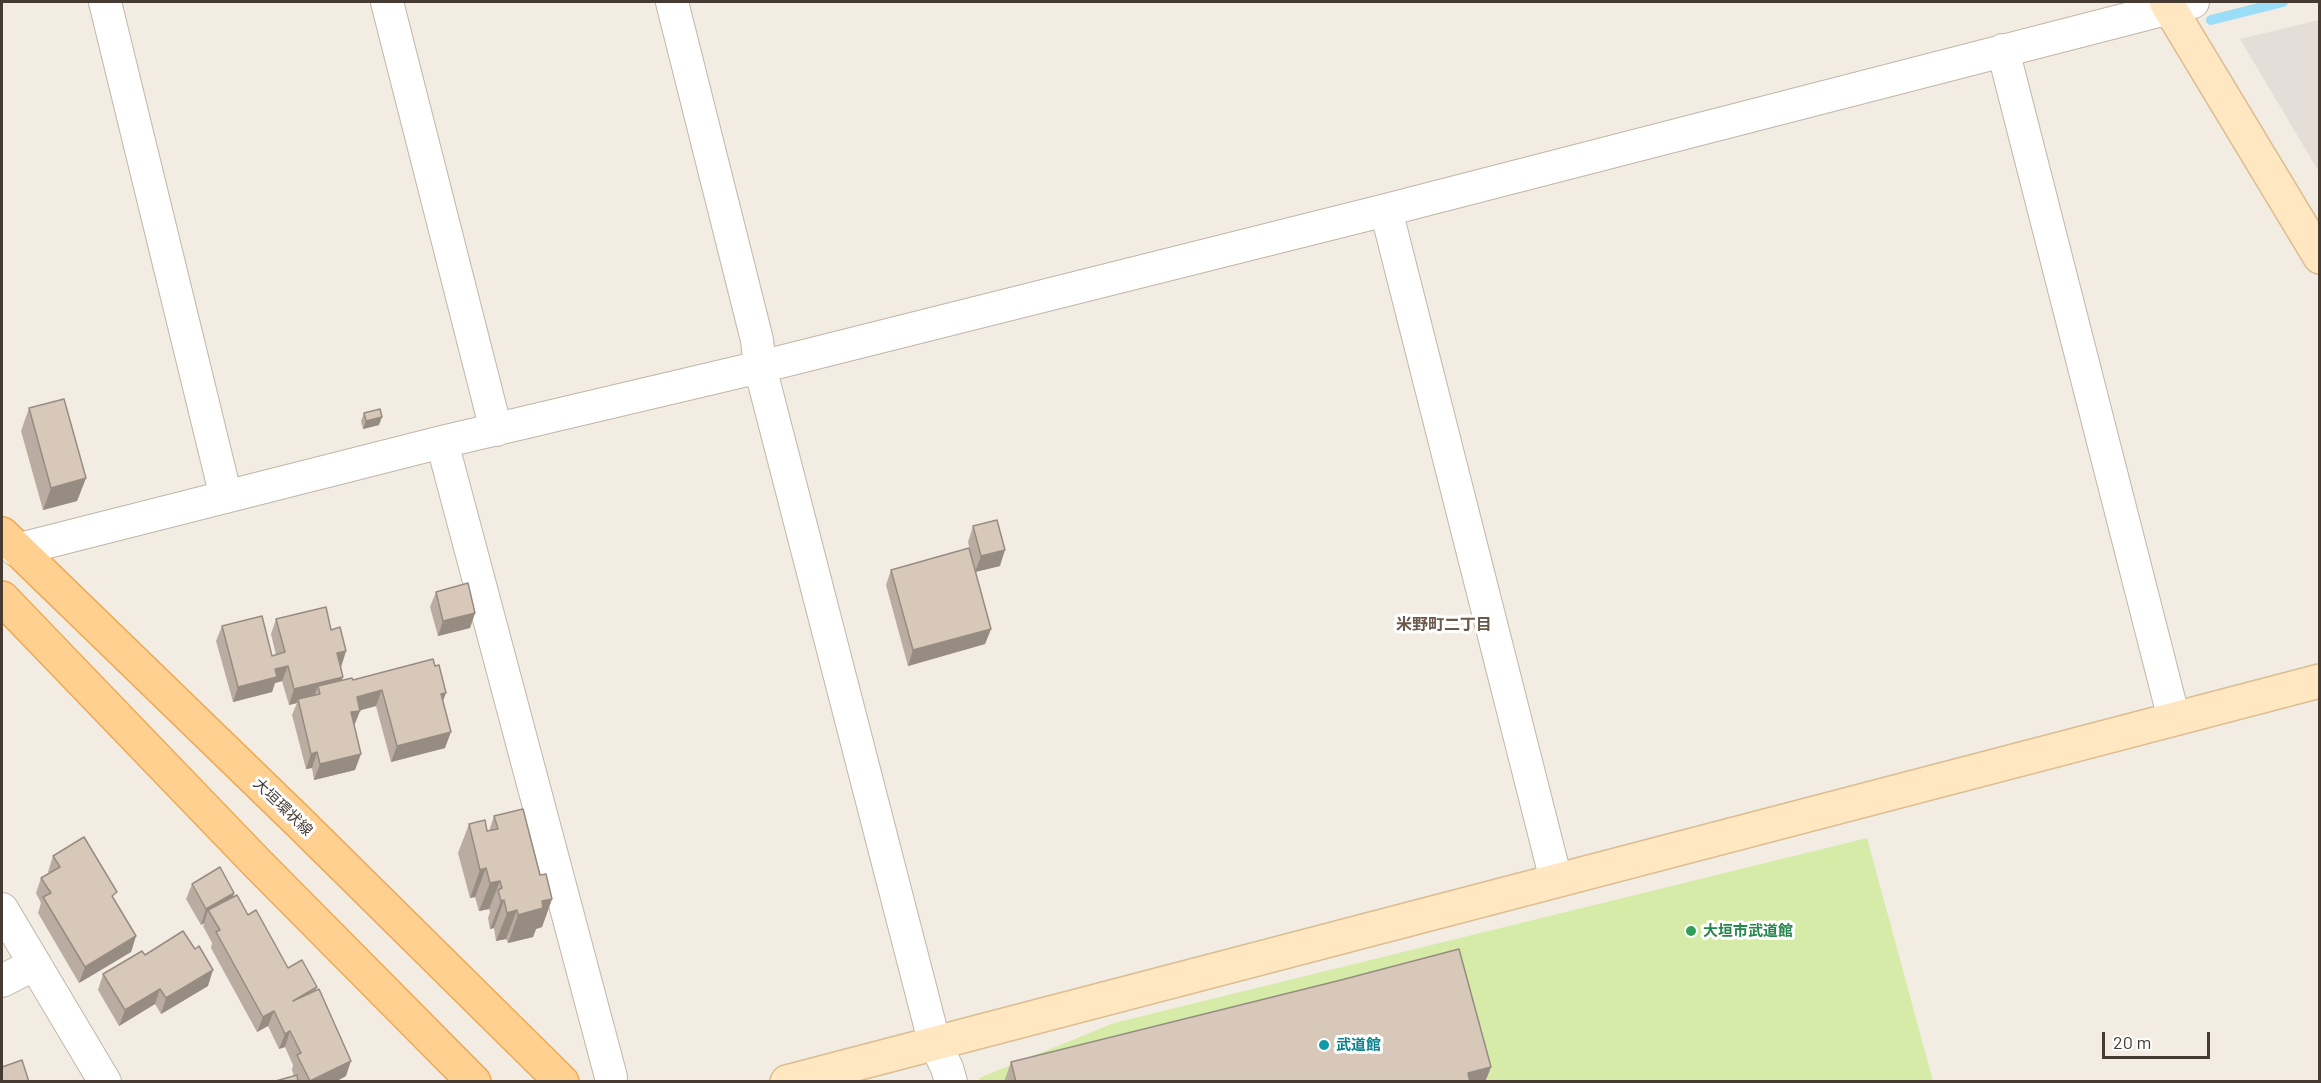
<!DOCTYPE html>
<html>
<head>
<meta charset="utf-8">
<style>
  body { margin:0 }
  #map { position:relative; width:2321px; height:1083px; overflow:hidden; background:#f3ece3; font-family:Barlow,sans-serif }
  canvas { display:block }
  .frame { position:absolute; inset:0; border:3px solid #453b33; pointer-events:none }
  .scale { position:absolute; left:2102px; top:1032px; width:108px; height:27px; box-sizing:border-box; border:3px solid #453b33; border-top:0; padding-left:8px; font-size:18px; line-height:21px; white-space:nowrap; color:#453b33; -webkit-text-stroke:4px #fff; paint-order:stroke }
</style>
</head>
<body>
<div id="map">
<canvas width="2321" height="1083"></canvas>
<div class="frame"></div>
<div class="scale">20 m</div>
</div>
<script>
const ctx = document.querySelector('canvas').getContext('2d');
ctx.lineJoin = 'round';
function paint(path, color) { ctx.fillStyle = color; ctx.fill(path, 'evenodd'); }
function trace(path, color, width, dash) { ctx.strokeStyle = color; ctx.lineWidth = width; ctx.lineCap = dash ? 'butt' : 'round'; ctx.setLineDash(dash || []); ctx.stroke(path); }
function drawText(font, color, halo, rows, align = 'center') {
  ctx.font = font + ' Barlow,"Noto Sans JP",sans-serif'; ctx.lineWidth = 6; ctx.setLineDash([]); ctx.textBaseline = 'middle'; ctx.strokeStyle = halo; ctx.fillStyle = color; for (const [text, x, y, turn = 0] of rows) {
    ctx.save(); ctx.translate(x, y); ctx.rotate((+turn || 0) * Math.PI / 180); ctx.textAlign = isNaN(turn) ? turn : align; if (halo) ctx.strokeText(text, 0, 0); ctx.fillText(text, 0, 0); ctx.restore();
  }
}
const industrial = new Path2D(`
  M2319 20H2320L2319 172 2240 39Z`);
const green = new Path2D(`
  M1867 838 1933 1081 980 1082 979 1078 1114 1023Z`);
const stream = new Path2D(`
  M2211 20 2283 2`);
const street = new Path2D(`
  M105 2 226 497
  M387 2 496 430
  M672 2 757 340 760 367 934 1041 947 1068 951 1082
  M2003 50 2174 719
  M1386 210 1556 880
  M442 442 611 1077
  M16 550 442 442 760 367 1386 210 2193 2
  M2 909 105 1082
  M2 981 35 964`);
const secondary = new Path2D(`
  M2166 2 2320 257
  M787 1082 2320 681`);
const primary = new Path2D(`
  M2 534 299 822 562 1082
  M2 598 257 863 474 1082`);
const wall = new Path2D(`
  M29 408 86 478 77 501 43 510 21 431Z
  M364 413 379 425 363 429 361 421Z
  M973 526 1000 566 975 572 968 542Z
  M891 570 991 629 985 644 908 666 886 585Z
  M436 592 475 613 470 628 438 636 430 607Z
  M276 619 331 630 346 651 341 667 342 680H353L443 701 445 748 391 762 376 706 360 710 354 726 355 770 314 780 312 768 306 769 292 715 297 703 289 705 282 681 275 683 272 692 233 702 216 641 222 626 272 656 276 655 271 634Z
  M494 816 540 875 552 899 542 927 536 929 533 937 508 943 506 939 496 941 494 928 490 929 488 918 490 912 489 909 479 911 475 897 470 898 458 853 469 824 487 831H489Z
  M53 856 115 900 136 936 131 952 79 983 38 913 41 903 36 893 41 878 49 873 48 872Z
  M192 884 234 893 233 897 248 915 288 968 317 987 316 990 346 1076 335 1082H272L294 1076 292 1070 293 1065 285 1047 279 1049 268 1026 257 1032 211 948 212 943 203 926 204 923 201 925 186 899Z
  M145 955 208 986 161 1014 155 1004 119 1026 98 990 103 974Z
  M1341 980 1491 1067 1485 1082H1004L1011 1062Z`);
const shadedWall = new Path2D(`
  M382 417 379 425 363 429 366 421Z
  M86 478 77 501 43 510 51 488Z
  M1005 550 1000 566 975 572 981 556Z
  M475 613 470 628 438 636 443 621Z
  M991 629 985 644 908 666 913 650Z
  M346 651 341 667 337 653Z
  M288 666 282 681 275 683 272 692 233 702 238 687 275 669Z
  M343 677 337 693 320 694 318 686 313 699H298L297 703 289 705 294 689Z
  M382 690 376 706 354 712 360 711 354 726 346 728 357 697Z
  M446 693 440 709 441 694Z
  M451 732 445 748 391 762 397 746Z
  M317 752 312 768 306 769 311 754Z
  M361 754 355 770 314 780 320 764Z
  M486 868 475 897 470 898 480 870Z
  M500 881 489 909 479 911 490 883Z
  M234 893 229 908 208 910 204 923 201 925 206 909Z
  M552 899 542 927 536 929 533 937 508 943 518 915 542 901Z
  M504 900 494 928 490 929 501 901Z
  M517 910 506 939 496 941 507 913Z
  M136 936 131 952 79 983 85 967Z
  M213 970 208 986 161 1014 166 998Z
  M160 989 155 1004 119 1026 125 1010Z
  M274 1011 268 1026 257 1032 263 1017Z
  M290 1031 285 1047 279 1049 285 1034Z
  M351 1061 346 1076 335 1082H309Z
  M1491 1067 1485 1082H1465L1468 1073Z`);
const building = new Path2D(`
  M64 399 86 478 51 488 29 408Z
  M380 409 382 417 366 421 364 413Z
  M997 520 1005 550 981 556 973 526Z
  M969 548 991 629 913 650 891 570Z
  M468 583 475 613 443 621 436 592Z
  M326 607 331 630 340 627 346 651 337 653 343 677 294 689 288 666 275 669 277 677 238 687 222 626 262 616 272 656 285 652 276 619Z
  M433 659 435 666 439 665 446 693 441 694 451 732 397 746 382 690 357 697 360 711 351 712 361 754 320 764 317 752 311 754 298 699 320 694 318 686 352 678 353 680Z
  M523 809 540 875 546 874 552 899 542 901 543 908 518 915 517 910 507 913 504 900 501 901 498 890 502 888 500 881 490 883 486 868 480 870 469 824 485 820 487 831 498 829 494 816Z
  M84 837 117 892 112 896 136 936 85 967 43 897 51 893 41 878 60 867 53 856Z
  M220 867 234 893 206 909 192 884Z
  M237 895 248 915 256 910 288 968 302 960 317 987 293 1001 319 989 351 1061 310 1081 297 1055 301 1053 290 1031 285 1034 274 1011 263 1017 216 932 220 930 208 910Z
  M183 931 195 949 199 946 213 970 166 998 160 989 125 1010 103 974 142 951 145 955Z
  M1459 949 1491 1067 1468 1073 1470 1082H1016L1011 1062 1341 980Z
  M22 1060 29 1082H2V1067Z
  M297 1075 298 1082H272Z`);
const markers = [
  [1691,931,6,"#2e9e5b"],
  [1324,1045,6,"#0f9aa8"]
];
const streetNames = [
  ["大垣環状線",283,807,44]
];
const leisureNames = [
  ["大垣市武道館",1703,931]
];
const cultureNames = [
  ["武道館",1336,1045]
];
const neighbourhoodNames = [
  ["米野町二丁目",1444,625]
];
paint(industrial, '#e5ddd8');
paint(green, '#d6eba8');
trace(stream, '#99ddf6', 10);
trace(street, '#c2b5a8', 34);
trace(secondary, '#dabd90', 36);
trace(primary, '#edab57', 36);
trace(street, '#fff', 32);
trace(secondary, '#ffe7c1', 33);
trace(primary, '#ffd090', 33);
paint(wall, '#baaca0');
paint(shadedWall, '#978c82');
paint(building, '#d8c8ba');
trace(building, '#978c82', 1.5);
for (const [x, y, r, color] of markers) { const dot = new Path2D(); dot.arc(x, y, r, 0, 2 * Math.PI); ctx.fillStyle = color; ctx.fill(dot); trace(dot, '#fff', 2); }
drawText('15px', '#453b33', '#fff', streetNames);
drawText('bold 15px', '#27864d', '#fff', leisureNames, 'left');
drawText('bold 15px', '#0d838f', '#fff', cultureNames, 'left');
drawText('bold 16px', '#695849', '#fff', neighbourhoodNames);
</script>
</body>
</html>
